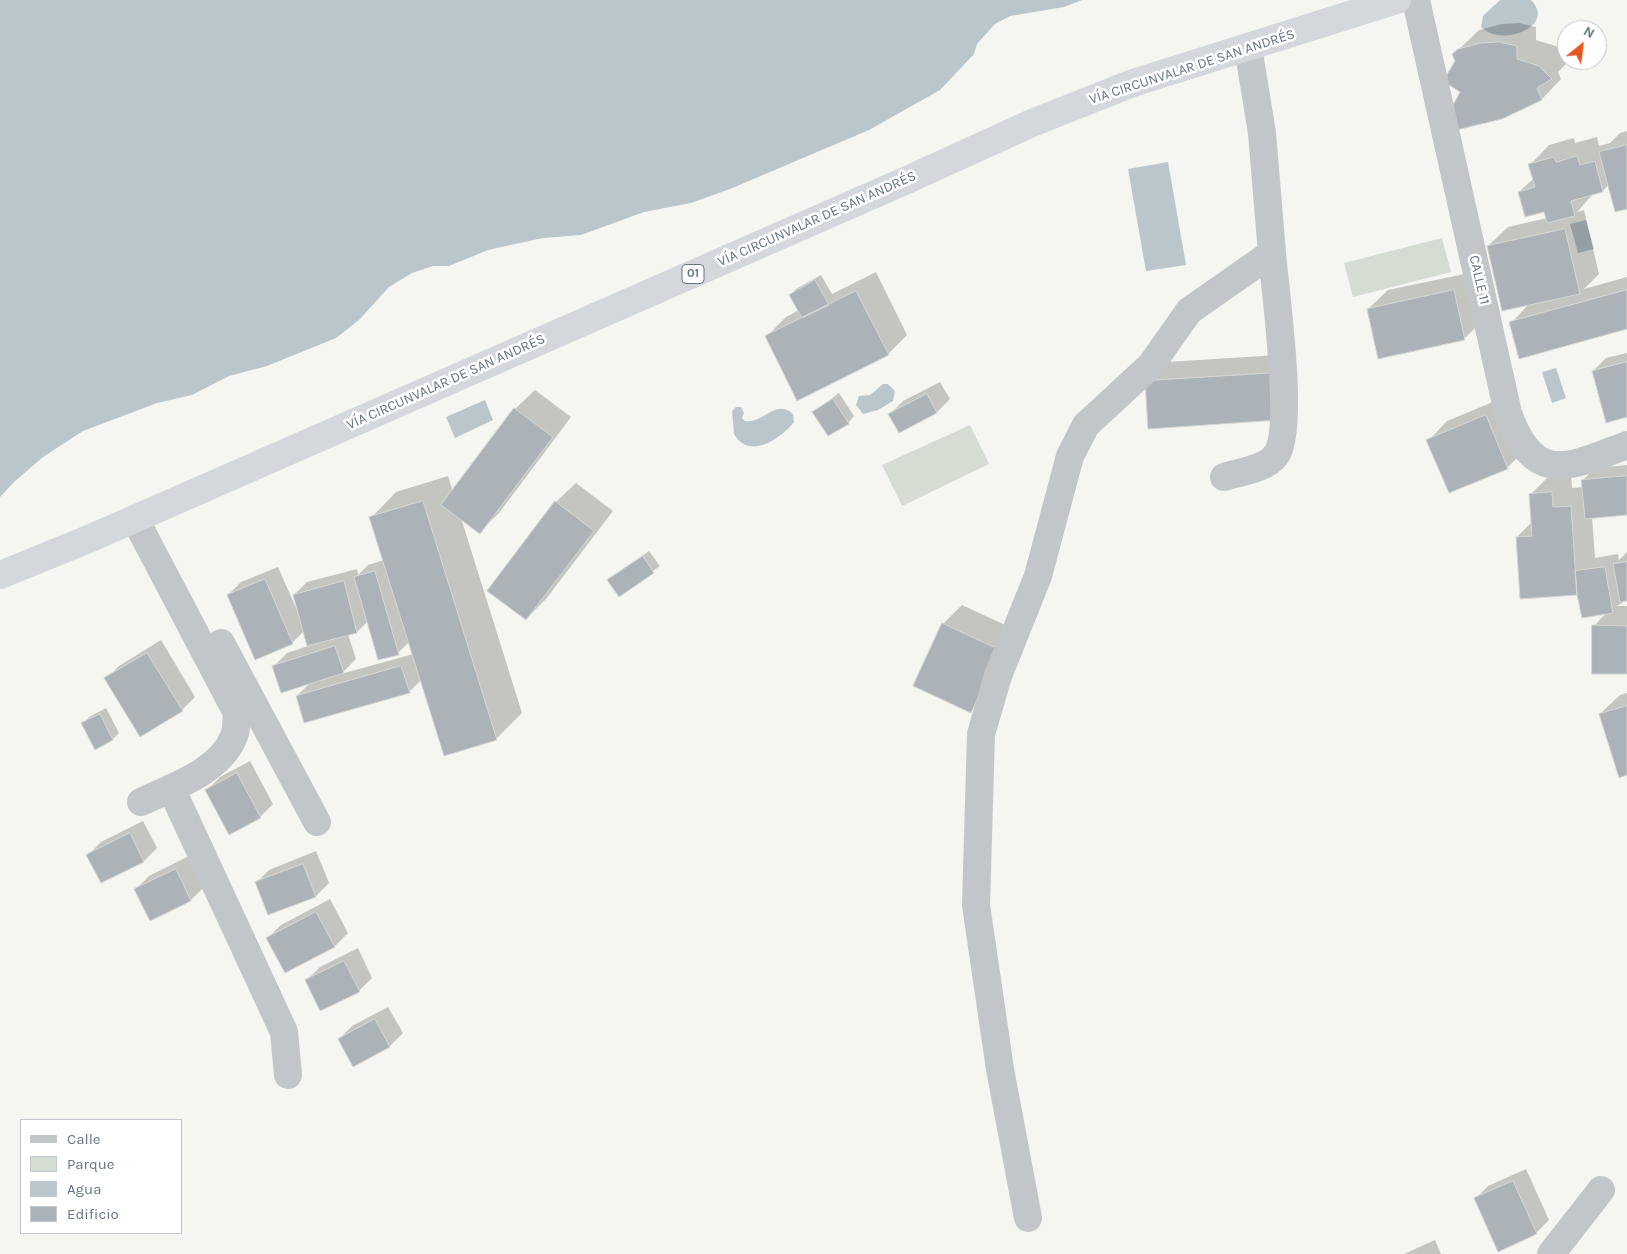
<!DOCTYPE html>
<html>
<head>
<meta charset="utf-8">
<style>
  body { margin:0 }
  #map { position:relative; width:1627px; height:1254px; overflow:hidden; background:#f5f5f1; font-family:Karla,sans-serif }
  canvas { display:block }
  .legend { position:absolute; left:20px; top:1119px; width:162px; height:115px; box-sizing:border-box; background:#fff; border:1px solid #c1c7cd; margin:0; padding:6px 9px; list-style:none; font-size:15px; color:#647483 }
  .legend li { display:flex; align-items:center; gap:10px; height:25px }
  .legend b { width:25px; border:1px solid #c1c7cd }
  .north { position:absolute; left:1557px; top:20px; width:50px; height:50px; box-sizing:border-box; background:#fff; border:1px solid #c1c7cd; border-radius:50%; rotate:29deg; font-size:14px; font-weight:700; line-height:20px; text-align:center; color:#647483 }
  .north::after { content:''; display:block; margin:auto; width:18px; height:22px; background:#e55621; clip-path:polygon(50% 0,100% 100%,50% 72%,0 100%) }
</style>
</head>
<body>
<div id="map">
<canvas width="1627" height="1254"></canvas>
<ul class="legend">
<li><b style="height:6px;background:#c2c6c9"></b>Calle</li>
<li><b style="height:14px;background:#d6dcd2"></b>Parque</li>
<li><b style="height:14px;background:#bbc6cc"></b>Agua</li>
<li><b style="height:14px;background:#abb2b8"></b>Edificio</li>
</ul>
<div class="north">N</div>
</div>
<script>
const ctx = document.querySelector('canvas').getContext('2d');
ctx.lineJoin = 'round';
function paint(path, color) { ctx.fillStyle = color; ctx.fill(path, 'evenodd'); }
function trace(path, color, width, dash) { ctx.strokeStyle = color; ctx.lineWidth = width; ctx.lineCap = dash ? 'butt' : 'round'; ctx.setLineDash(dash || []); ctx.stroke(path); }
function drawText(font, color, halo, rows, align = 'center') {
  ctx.font = font + ' Karla,sans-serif'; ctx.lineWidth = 5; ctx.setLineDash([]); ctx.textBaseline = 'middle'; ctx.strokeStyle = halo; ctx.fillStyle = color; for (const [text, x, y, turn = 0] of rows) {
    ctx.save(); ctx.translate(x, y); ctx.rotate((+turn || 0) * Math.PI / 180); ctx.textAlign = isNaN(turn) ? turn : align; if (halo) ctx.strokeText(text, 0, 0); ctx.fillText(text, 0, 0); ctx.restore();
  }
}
const green = new Path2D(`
  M1442 238 1451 272 1353 297 1344 263Z
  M970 425 989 464 902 506 882 465Z`);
const water = new Path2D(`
  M0 0H1082L1064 7 1010 16 995 24 977 44 974 54 940 90 869 130 730 189 691 203 644 212 581 235 543 238 488 250 449 266H433L412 273 389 287 359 320 336 338 267 366 229 376 192 395 157 403 83 431 43 457 14 482 0 497Z
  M1500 0H1531C1557 26 1502 48 1481 27L1483 16Z
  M1168 162 1186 265 1146 271 1128 169Z
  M1586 220 1594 249 1578 253 1570 224Z
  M1556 368 1566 398 1552 403 1542 372Z
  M883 384H888L895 391 893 401 878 410 863 414 856 405 859 396 870 395Z
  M485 400 493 420 455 438 446 417Z
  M736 407H741L744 413 742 418 745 421C764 424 775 398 793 414L794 422C781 438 750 461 734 434L732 411Z`);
const shadow = new Path2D(`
  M1519 23 1536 27V40L1559 47 1567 55V60H1570L1558 72 1561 79 1542 99 1501 118 1461 92 1454 54 1479 30 1502 24Z
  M1627 131V208L1609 184 1603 191 1594 193 1577 212 1584 210 1599 274 1584 289 1627 277V328L1511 323 1529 304 1488 246 1508 227 1547 218 1545 210 1519 192 1534 178 1530 165 1549 145 1574 138 1575 143 1597 137 1599 146 1610 143 1620 133Z
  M876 272 907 335 888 354 767 336 786 317 799 310 790 295 796 289 821 275 832 294Z
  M1474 272 1484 319 1464 339 1368 309 1388 290Z
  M1627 353V416L1593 371 1606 358Z
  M1295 354 1298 400 1279 419 1146 382 1166 362Z
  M940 382 950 399 937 412 899 432 890 414 903 401Z
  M535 390 571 417 499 513 480 532 461 518 522 713 496 739 421 680 409 692 297 696 311 682 274 666 287 653 308 646 304 631 292 643 228 595 241 582 278 567 297 610 294 595 307 582 357 569 358 575 368 565 384 560 371 518 396 492 448 476 453 492 515 409ZM368 621 398 653 409 642 413 654 341 674 356 659 348 634 357 632Z
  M839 393 854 416 848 423 814 412Z
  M1505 397 1527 448 1507 468 1450 492 1428 441 1447 421Z
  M1627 465V514L1592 517 1595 558 1618 554 1619 560 1627 552V600L1617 606H1627V673L1594 626 1607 612 1578 594 1517 537 1532 522 1531 494 1550 475 1571 473 1572 488 1583 487 1582 481 1595 468Z
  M576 483 613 511 546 599 526 619 556 502Z
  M649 551 660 566 619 595 609 580Z
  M962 605 1018 631 990 692 971 711 943 624Z
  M161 640 195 697 182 710 106 679 119 666Z
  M1627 693V774L1600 714 1620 695Z
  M106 708 119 733 113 739 95 748 83 724 89 717Z
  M250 761 273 804 260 817 207 790 220 777Z
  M143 821 157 848 144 861 102 882 88 855 101 842Z
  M316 851 329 883 316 896 269 914 256 883 269 870Z
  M189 856 204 887 191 900 151 920 136 889 149 876Z
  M330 899 348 933 335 946 286 972 268 938 281 925Z
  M358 948 372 978 359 991 307 980 320 967Z
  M388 1007 403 1033 390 1046 354 1066 339 1039 352 1026Z
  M1526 1169 1549 1220 1536 1233 1475 1199 1488 1186Z
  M1435 1240 1441 1254H1404Z`);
const building = new Path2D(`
  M1499 42 1517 46V59L1539 66 1552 79 1537 88 1542 100 1502 119 1452 131 1453 105 1460 92 1443 81 1455 61 1452 54 1458 49 1481 43Z
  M1627 145V209L1615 212 1599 152Z
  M1577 156 1580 165 1595 161 1603 192 1571 201 1575 216 1547 223 1544 212 1525 217 1518 192 1535 187 1528 164 1554 157 1556 162Z
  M1565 229 1580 294 1502 311 1487 246Z
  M815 280 829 305 802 318 789 295Z
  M1454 290 1465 340 1378 359 1367 309Z
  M1627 290V329L1519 359 1509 322Z
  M856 291 889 355 797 401 765 336Z
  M1627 362V417L1606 423 1592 371Z
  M1276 373 1279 420 1148 429 1145 381Z
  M927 394 937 413 899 433 888 414Z
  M833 399 849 424 828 436 812 412Z
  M514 408 553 437 480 534 441 505Z
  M1486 415 1508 469 1449 493 1426 440Z
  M1627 476V515L1585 519 1581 480Z
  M1552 492 1553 507 1571 506 1577 595 1520 599 1516 537 1532 536 1529 494Z
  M423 501 497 740 444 756 369 517Z
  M555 501 594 531 526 620 487 591Z
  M643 556 654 573 619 597 607 580Z
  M1627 562V601L1620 602 1613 564Z
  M1605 567 1613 613 1582 618 1577 595 1575 571Z
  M375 571 399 655 378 660 354 577Z
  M265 579 293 644 255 660 227 595Z
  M344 581 357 633 307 646 293 595Z
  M942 623 1000 650 971 713 913 686Z
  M1592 625 1627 626V674H1592Z
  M335 646 344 673 281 693 272 666Z
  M147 653 183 711 140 737 104 678Z
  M401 666 410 693 304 723 296 696Z
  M1627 706V775L1619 778 1599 714Z
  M100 714 113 740 95 750 81 723Z
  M237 773 261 818 229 835 205 790Z
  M130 833 144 862 101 883 86 855Z
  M303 864 316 897 268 915 255 882Z
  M176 869 191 901 150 921 134 889Z
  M316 912 335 947 285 973 266 938Z
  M344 961 360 992 320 1011 305 980Z
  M375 1019 390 1047 353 1067 338 1039Z
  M1513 1181 1537 1234 1498 1252 1474 1198Z`);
const minor = new Path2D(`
  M1416 0 1508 413C1534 487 1569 467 1627 445
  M1224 477C1240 472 1266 469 1276 455 1295 430 1275 290 1272 253
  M135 519 237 713C236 720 237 729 234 736 221 771 173 787 141 802
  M221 643 317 822
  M171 788 284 1032 288 1075
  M1028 1218 1000 1069 976 905 981 734 998 676 1038 576 1070 456 1086 425 1151 365 1189 311 1272 253 1262 133 1248 47
  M1551 1254 1601 1190`);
const highway = new Path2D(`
  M0 575 91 538 907 180 1032 123 1133 83 1397 0`);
const shields = [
  [693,274,22]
];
const shieldNames = [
  ["01",693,274]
];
const streetNames = [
  ["VÍA CIRCUNVALAR DE SAN ANDRÉS",1192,67,-18],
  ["VÍA CIRCUNVALAR DE SAN ANDRÉS",817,219,-24],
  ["CALLE 11",1479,280,77],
  ["VÍA CIRCUNVALAR DE SAN ANDRÉS",446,382,-24]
];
paint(green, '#d6dcd2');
paint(water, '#bbc6cc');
paint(shadow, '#0003');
paint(building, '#abb2b8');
trace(building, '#d6d6d4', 1);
trace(minor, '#c2c6c9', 28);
trace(highway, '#d4d8dc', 28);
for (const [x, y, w] of shields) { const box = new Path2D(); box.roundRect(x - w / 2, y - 9.5, w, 19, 4); ctx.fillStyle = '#fff'; ctx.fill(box); trace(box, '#647483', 1); }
drawText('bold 12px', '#647483', null, shieldNames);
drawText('14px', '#647483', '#fff', streetNames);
</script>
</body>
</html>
